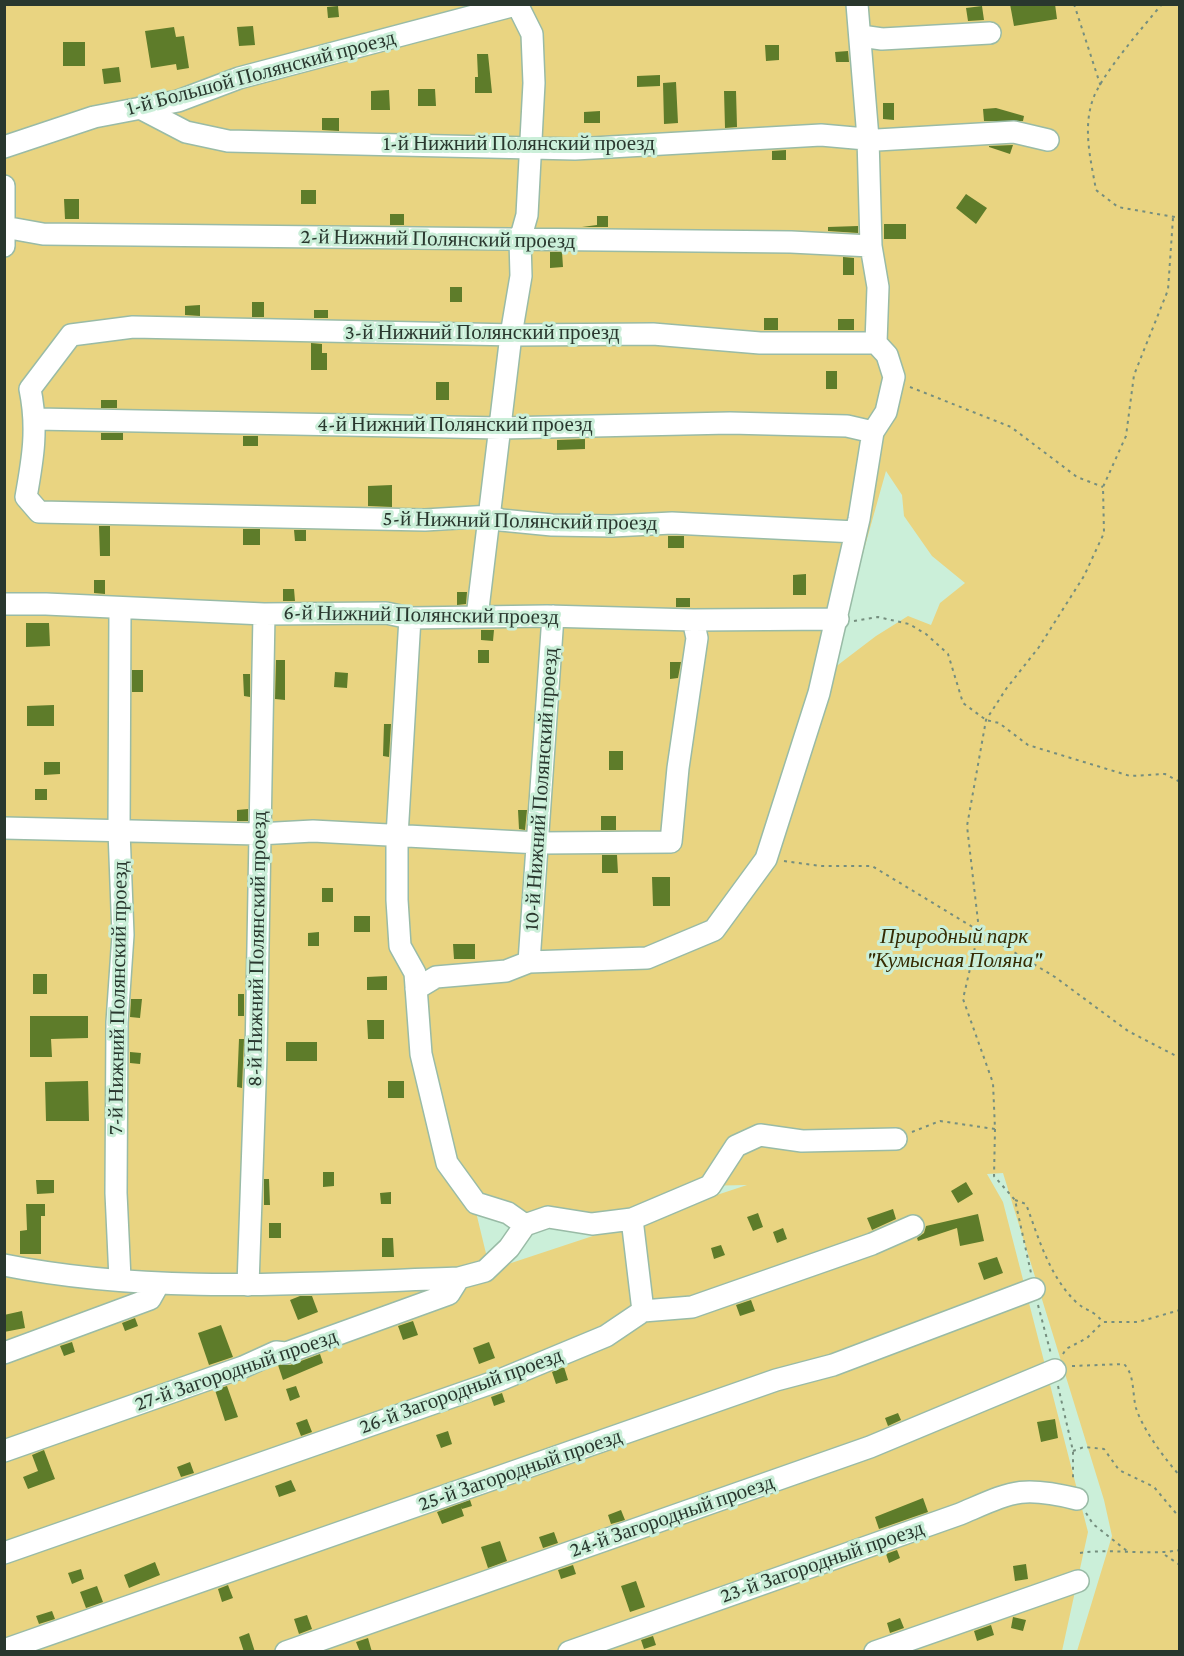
<!DOCTYPE html>
<html>
<head>
<meta charset="utf-8">
<style>
  body { margin:0 }
  #map { position:relative; width:1184px; height:1656px; overflow:hidden; background:#cbefd9; font-family:"Crimson Pro",serif }
  canvas { display:block }
  .frame { position:absolute; inset:0; border:6px solid #29372e; pointer-events:none }
</style>
</head>
<body>
<div id="map">
<canvas width="1184" height="1656"></canvas>
<div class="frame"></div>
</div>
<script>
const ctx = document.querySelector('canvas').getContext('2d');
ctx.lineJoin = 'round';
function paint(path, color) { ctx.fillStyle = color; ctx.fill(path, 'evenodd'); }
function trace(path, color, width, dash) { ctx.strokeStyle = color; ctx.lineWidth = width; ctx.lineCap = dash ? 'butt' : 'round'; ctx.setLineDash(dash || []); ctx.stroke(path); }
function drawText(font, color, halo, rows, align = 'center') {
  ctx.font = font + ' "Crimson Pro",serif'; ctx.lineWidth = 6; ctx.setLineDash([]); ctx.textBaseline = 'middle'; ctx.strokeStyle = halo; ctx.fillStyle = color; for (const [text, x, y, turn = 0] of rows) {
    ctx.save(); ctx.translate(x, y); ctx.rotate((+turn || 0) * Math.PI / 180); ctx.textAlign = isNaN(turn) ? turn : align; if (halo) ctx.strokeText(text, 0, 0); ctx.fillText(text, 0, 0); ctx.restore();
  }
}
const green = new Path2D(`
  M5 5H1179V1651H1077L1112 1536 1104 1500 1003 1173 987 1174 1003 1202 1088 1532 1062 1651 5 1652ZM886 471 902 495 904 516 932 556 965 583 940 603 931 625 908 616 876 636 830 671ZM468 1179 477 1193 543 1229 584 1223 699 1186 747 1185 490 1270Z`);
const building = new Path2D(`
  M1010 4H1055L1057 19 1014 26Z
  M338 6 339 17 328 18 327 7Z
  M982 6 984 20 968 21 966 8Z
  M253 26 255 45 239 46 237 27Z
  M174 27 176 37 184 36 189 68 177 70 176 64 151 68 145 31Z
  M63 42H85V66H63Z
  M765 45H779V60L766 61Z
  M848 51 849 62H836L835 52Z
  M477 54H488L492 93H475V77H478Z
  M119 67 121 82 104 84 102 69Z
  M660 75V86L637 87V76Z
  M676 82 678 123 664 124 663 83Z
  M418 89H435L436 106H418Z
  M389 90 390 110H371V91Z
  M724 91H736L737 127 725 128Z
  M883 103H894V120L883 119Z
  M996 108 1024 116 1023 121H984L983 109Z
  M600 111V123H584V112Z
  M322 118H339V131L322 130Z
  M1013 145 1010 154 989 147V146Z
  M786 150V160H772V151Z
  M301 190H316V204H301Z
  M966 194 987 208 976 224 956 208Z
  M64 199H79V219H65Z
  M390 214H404V225H390Z
  M597 216H608V227H582L597 225Z
  M884 224H906V239H884Z
  M858 226V233L828 231V227Z
  M550 252H562L563 267 550 268Z
  M843 257 854 258V275H843Z
  M450 287H462V302H450Z
  M252 302H264V317H252Z
  M200 305V316L185 315V306Z
  M314 310H328V318H314Z
  M764 318H778V330H764Z
  M838 319H854V330H838Z
  M311 343 322 344V353H327V370H311Z
  M826 371H837V389H826Z
  M436 382H449V400H436Z
  M101 400H117V408H101Z
  M101 433H123V440H101Z
  M243 436H258V446H243Z
  M585 439V449L557 450V440Z
  M392 485V507L368 506V486Z
  M99 526H110V556H100Z
  M243 529H260V545H243Z
  M294 530H306V541H295Z
  M668 536H684V548H668Z
  M806 574V595H793V575Z
  M94 580H105V594L94 593Z
  M283 589H294L295 601H283Z
  M457 592H467L466 604 457 605Z
  M676 598H690V607H676Z
  M26 623H49L50 646 26 647Z
  M481 630H494L493 641 481 640Z
  M478 650H489V663H478Z
  M276 660H285V700L275 699Z
  M670 662H681L678 678 670 679Z
  M132 670H143V692H132Z
  M335 672 348 673 347 688 334 687Z
  M243 674H250V697L244 696Z
  M54 705V726H27V706Z
  M384 724H391L389 757 383 756Z
  M609 751H623V770H609Z
  M44 762H60V774L44 775Z
  M35 789H47V800H35Z
  M248 809V821H237V810Z
  M518 810H527L525 830 519 829Z
  M601 816H616V830H601Z
  M602 855H617L618 873H602Z
  M652 877H670V906H653Z
  M322 888H333V902H322Z
  M354 916H370V932H354Z
  M319 932V946H308V933Z
  M453 944H475V959H454Z
  M33 974H47V994H33Z
  M387 976V990H367V977Z
  M238 994H244V1016H238Z
  M131 999H142L140 1018 130 1017Z
  M30 1016H88V1038L51 1039 52 1057H30Z
  M367 1020H384V1039H368Z
  M239 1039H244L242 1088 237 1087Z
  M286 1042H317V1061H286Z
  M130 1052 141 1053 140 1064 130 1063Z
  M88 1081 89 1121H46L45 1082Z
  M388 1081H404V1098H388Z
  M323 1172H334V1186L323 1187Z
  M264 1179H269L270 1205H264Z
  M36 1180H54V1193L37 1194Z
  M966 1182 973 1194 958 1203 951 1191Z
  M391 1192V1204H381L380 1193Z
  M26 1204H45V1216H41V1254H20V1231L27 1230Z
  M893 1209 896 1219 872 1230 867 1218Z
  M758 1213 763 1227 753 1231 747 1217Z
  M978 1214 984 1241 960 1246 957 1228 918 1241 917 1238 924 1233 926 1226Z
  M269 1223H281V1238H269Z
  M783 1228 787 1239 777 1243 773 1232Z
  M382 1238H393L394 1257H382Z
  M721 1245 725 1255 714 1259 711 1248Z
  M997 1257 1003 1273 984 1280 978 1263Z
  M300 1296H312L318 1312 298 1320 290 1300Z
  M751 1300 755 1311 740 1316 736 1305Z
  M22 1311 25 1328 4 1332V1315Z
  M135 1318 138 1326 125 1331 122 1323Z
  M413 1321 418 1335 403 1340 398 1326Z
  M221 1325 233 1357 209 1365 198 1333Z
  M72 1342 75 1352 64 1356 60 1346Z
  M489 1342 495 1358 479 1364 473 1348Z
  M320 1354 323 1363 283 1380 278 1365H290Z
  M564 1367 568 1380 556 1384 552 1372Z
  M227 1386 238 1417 225 1421 215 1390Z
  M296 1386 300 1397 290 1401 286 1389Z
  M502 1393 505 1402 494 1406 491 1397Z
  M898 1413 901 1420 888 1426 885 1418Z
  M307 1419 312 1432 301 1436 296 1423Z
  M1055 1419 1058 1438 1041 1442 1037 1422Z
  M448 1431 452 1444 441 1448 436 1435Z
  M44 1450 55 1479 28 1489 23 1477 38 1471 32 1455Z
  M190 1462 194 1473 181 1477 177 1467Z
  M291 1480 296 1491 279 1497 275 1486Z
  M923 1498 928 1512 879 1529 875 1517Z
  M470 1500 472 1506 462 1509 461 1507 464 1516 442 1524 437 1512Z
  M621 1510 625 1520 611 1524 608 1515Z
  M554 1532 558 1543 543 1548 539 1537Z
  M500 1541 507 1561 488 1568 481 1547Z
  M897 1550 900 1558 889 1563 886 1554Z
  M155 1562 160 1575 129 1588 124 1575Z
  M1026 1564 1028 1579 1015 1581 1013 1566Z
  M573 1565 576 1574 561 1579 558 1570Z
  M81 1569 84 1579 72 1584 68 1573Z
  M636 1581 645 1607 630 1612 621 1586Z
  M228 1585 233 1598 222 1602 218 1589Z
  M97 1586 103 1602 86 1608 80 1592Z
  M52 1611 55 1619 39 1624 36 1616Z
  M307 1615 312 1629 299 1634 294 1619Z
  M1013 1617 1026 1620 1023 1631 1011 1628Z
  M900 1618 904 1628 890 1633 887 1623Z
  M991 1625 994 1635 977 1641 974 1631Z
  M249 1633 255 1652H244L239 1637Z
  M653 1636 656 1645 644 1649 641 1640Z
  M368 1638 372 1652H360L356 1642Z`);
const path = new Path2D(`
  M1074 4 1101 87
  M1162 4C1144 26 1099 77 1092 102 1083 131 1091 161 1096 190L1118 207 1180 218
  M910 387 1011 427 1077 477 1103 487
  M854 621 878 617 909 624 926 634 948 654 963 703 986 720 999 723 1028 745 1130 776 1165 774 1180 782
  M784 861 821 866H872L1055 977 1128 1031 1180 1058
  M995 1129 994 1176 1015 1200 1031 1273
  M912 1132 940 1121 995 1129 993 1083 963 999 979 930 967 826 986 720 1006 689 1039 647 1084 576 1104 533 1103 487 1126 436 1134 375 1168 290 1173 218
  M1015 1200 1026 1204C1039 1239 1049 1276 1077 1303 1086 1311 1092 1309 1103 1322H1138L1180 1310
  M1038 1305 1051 1354
  M1063 1354 1066 1349 1087 1338 1102 1323
  M1072 1366 1124 1364C1135 1375 1132 1393 1136 1408 1143 1430 1165 1459 1180 1476
  M1058 1386 1073 1451V1481
  M1073 1451 1084 1447 1104 1449 1119 1470 1154 1487 1180 1518
  M1086 1513 1093 1524 1127 1551
  M1080 1553C1113 1548 1147 1556 1180 1550
  M1165 1555 1180 1565`);
const minor = new Path2D(`
  M857 4 868 138 871 246 878 287 876 343
  M861 36 882 39 990 33
  M140 108 186 132 228 141 575 149 821 135 877 140 1014 132 1048 140
  M4 147 94 117 178 101 239 78 519 4
  M4 186V246
  M4 227 43 234 791 242 871 246
  M36 419 501 428 730 423 847 426 873 432
  M4 604H46L264 614 386 613 410 618 547 616 693 620 838 619
  M477 617 511 335 521 276 520 240 527 215 534 83 532 34 517 4
  M410 618 397 836V900L400 946 415 973 421 1054 447 1163 476 1203 508 1213 525 1225
  M4 828 258 834 313 831 539 843 671 842 678 768 697 638 693 620
  M529 962 553 616
  M416 989 436 977 506 971 529 962 647 958 714 930 766 859 819 693 859 519 873 432 886 412 894 377 887 355 876 343H760L653 334 515 335 133 327 71 335 30 389C38 428 33 458 26 497L39 512 425 520 491 516 501 520 552 525 612 526 672 523 856 532
  M632 1219 643 1311
  M4 1265C153 1295 308 1283 459 1278L485 1271 509 1248 525 1225 548 1217 592 1224 632 1219 710 1186 736 1146 760 1135 802 1141 896 1139
  M120 1279 116 1193 117 1022 123 935 119 831 120 609
  M248 1285 256 1056 264 614
  M4 1353 150 1299 159 1283
  M4 1451 243 1367 276 1352 286 1353 449 1294 459 1278
  M4 1553 500 1380 606 1336 643 1311 692 1307 872 1244 913 1226
  M4 1650 776 1380 833 1365 1034 1289
  M286 1652 870 1447 1055 1370
  M569 1652 960 1514C1012 1492 1020 1485 1077 1499
  M875 1652 1078 1581`);
const streetNames = [
  ["1-й Большой Полянский проезд",261,73,-15],
  ["1-й Нижний Полянский проезд",519,144],
  ["2-й Нижний Полянский проезд",438,239,1],
  ["3-й Нижний Полянский проезд",482,333],
  ["4-й Нижний Полянский проезд",455,425],
  ["5-й Нижний Полянский проезд",520,521,1],
  ["6-й Нижний Полянский проезд",421,615,1],
  ["10-й Нижний Полянский проезд",541,789,-86],
  ["8-й Нижний Полянский проезд",257,949,-89],
  ["7-й Нижний Полянский проезд",118,998,-89],
  ["27-й Загородный проезд",236,1370,-19],
  ["26-й Загородный проезд",461,1391,-20],
  ["25-й Загородный проезд",520,1470,-19],
  ["24-й Загородный проезд",672,1516,-19],
  ["23-й Загородный проезд",822,1562,-19]
];
const parkNames = [
  ["Природный парк",954,937],
  ["\"Кумысная Поляна\"",954,961]
];
paint(green, '#e9d481');
paint(building, '#5e7c2a');
trace(minor, '#99bba6', 24);
trace(path, '#758e7e', 2, [3, 4.5]);
trace(minor, '#fff', 21);
drawText('21px', '#29372e', '#cbefd9', streetNames);
drawText('italic 21px', '#352b03', '#cbefd9', parkNames);
</script>
</body>
</html>
